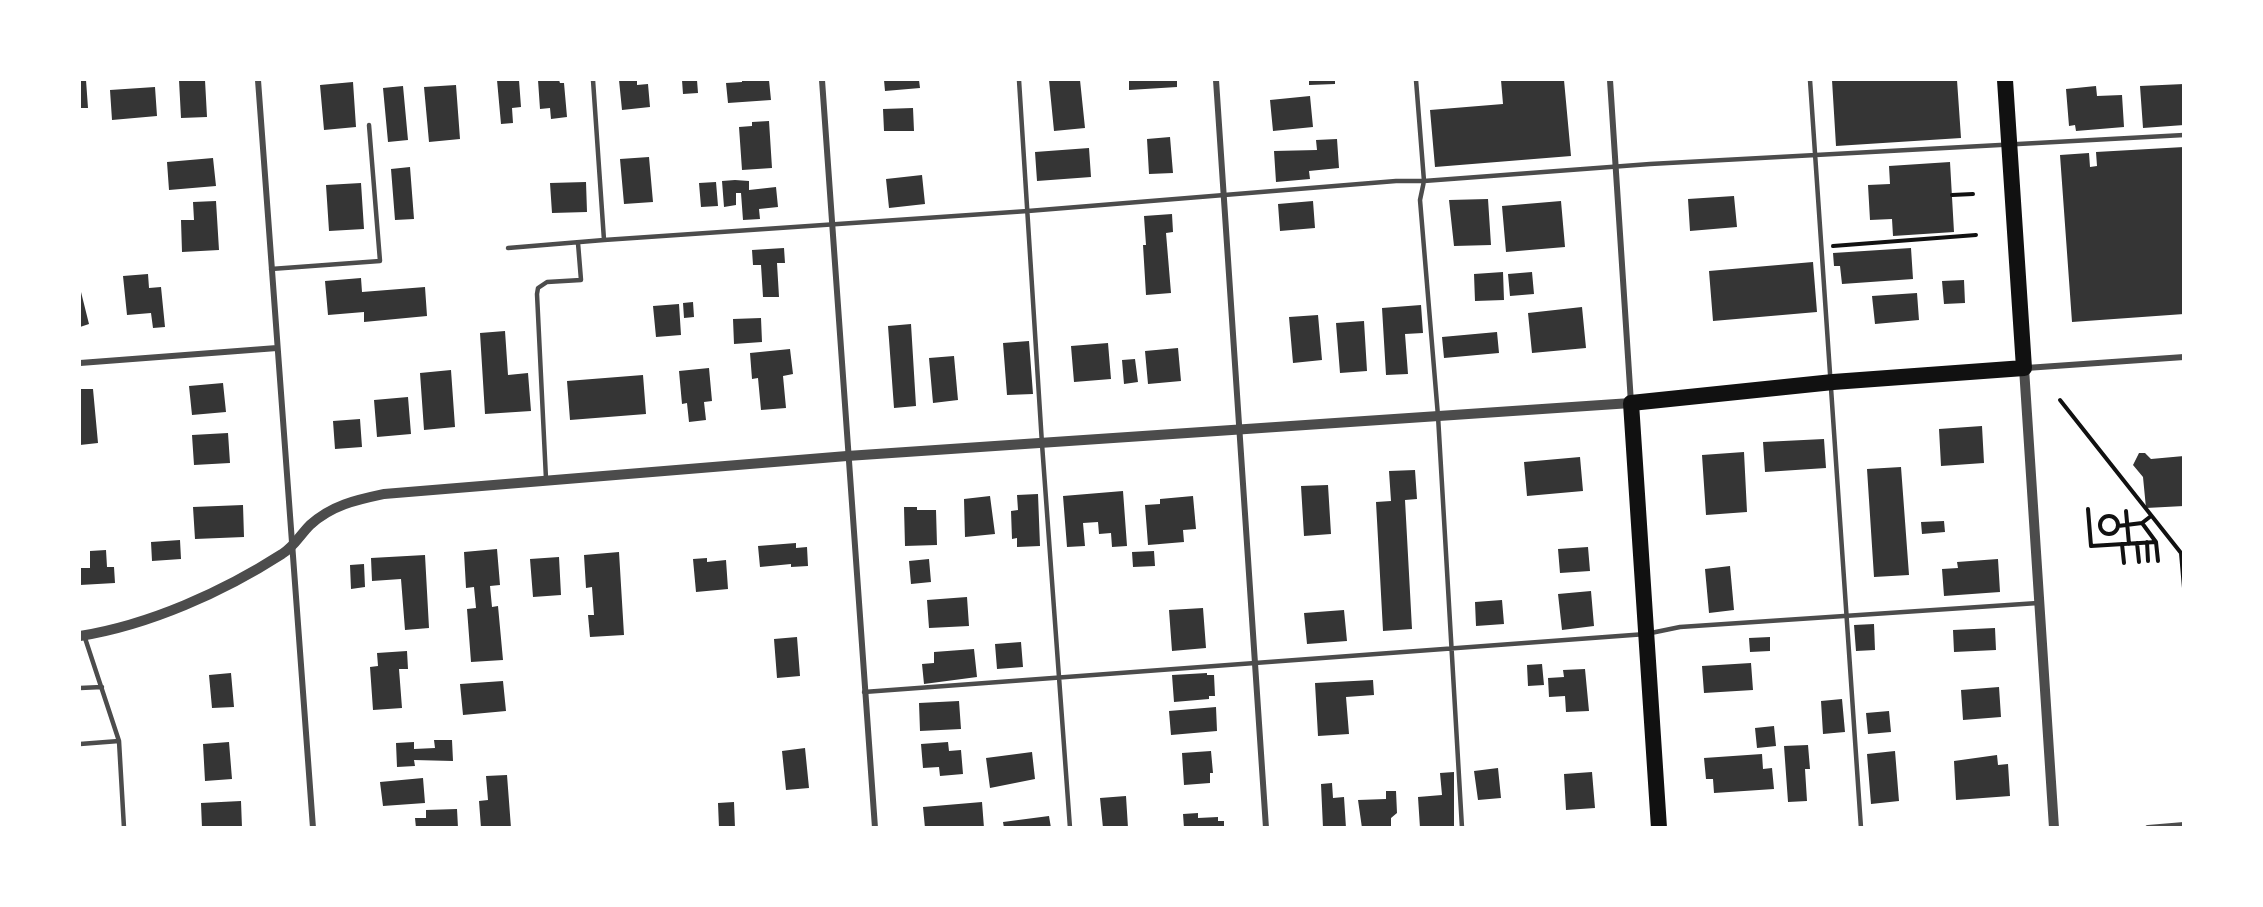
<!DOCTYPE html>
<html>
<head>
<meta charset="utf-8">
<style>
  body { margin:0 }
  #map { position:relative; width:2263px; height:907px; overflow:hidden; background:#fff; font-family:"Archivo Narrow",sans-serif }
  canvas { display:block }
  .frame { position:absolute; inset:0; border:81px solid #fff; pointer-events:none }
</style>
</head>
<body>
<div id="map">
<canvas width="2263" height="907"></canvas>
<div class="frame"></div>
</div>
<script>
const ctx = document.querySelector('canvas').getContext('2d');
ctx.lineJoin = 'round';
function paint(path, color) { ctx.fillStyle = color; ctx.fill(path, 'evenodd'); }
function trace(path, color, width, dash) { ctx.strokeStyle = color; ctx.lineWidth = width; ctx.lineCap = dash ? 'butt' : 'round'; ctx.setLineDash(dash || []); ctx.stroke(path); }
const building = new Path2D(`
  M80 80H86L88 108H80Z
  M179 80H205L207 117 181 118Z
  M497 80H519L521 107 512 108 513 123 501 124Z
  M538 80H559L560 83H564L567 117 551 119 550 108 540 109Z
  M619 80H637V85L648 84 650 107 622 110Z
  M682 80H697L698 93 683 94Z
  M742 80H769L771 100 728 103 726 83 742 82Z
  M884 80H919L920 88 885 91Z
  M1049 80H1080L1085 128 1054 131Z
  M1129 80H1177V87L1129 90Z
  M1309 80H1335V84L1309 85Z
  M1501 80H1564L1571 156 1435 167 1430 110 1503 104Z
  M1832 80H1957L1961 138 1836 146Z
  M353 82 356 127 324 130 320 85Z
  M2184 84V125L2143 128 2140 86Z
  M456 85 460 139 429 142 424 87Z
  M403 86 408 140 388 142 383 88Z
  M2096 86 2097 96 2122 95 2124 127 2076 131 2075 125 2069 126 2066 89Z
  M155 87 157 116 112 120 110 90Z
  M1310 96 1313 127 1273 131 1270 100Z
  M913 108 914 131H884L883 109Z
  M769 121 772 168 742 170 739 127 752 126V122Z
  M1170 137 1173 173 1149 174 1147 139Z
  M1337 139 1339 168 1309 171 1310 179 1276 182 1274 151 1317 150 1316 140Z
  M2184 147V314L2072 322 2060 155 2089 153 2090 167 2097 166 2096 152Z
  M1089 148 1091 177 1037 181 1035 152Z
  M649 157 653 202 624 204 620 159Z
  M213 158 216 186 169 190 167 162Z
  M1950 162 1954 232 1893 236 1892 219 1870 220 1868 185 1890 184 1889 166Z
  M410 167 414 219 395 220 391 169Z
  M922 175 925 204 889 208 886 179Z
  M735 180 749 181V190L776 187 778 207 759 209 760 219 743 220 741 193H736V205L724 207 722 181Z
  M586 182 587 212 552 213 550 183Z
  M716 182 718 206 701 207 699 183Z
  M361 183 364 229 329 231 326 185Z
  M1734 196 1737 227 1690 231 1688 199Z
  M1488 199 1491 245 1454 246 1449 200Z
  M216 201 219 250 182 252 181 220H194L193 202Z
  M1313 201 1315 228 1280 231 1278 204Z
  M1561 201 1565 247 1506 252 1502 206Z
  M1172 214 1173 232 1166 233 1171 293 1146 295 1143 245H1146L1144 216Z
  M784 248 785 263H777L779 297H763L761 265H753L752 250Z
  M1911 248 1913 279 1842 284 1840 266H1834L1833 253Z
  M1813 262 1817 312 1713 321 1709 271Z
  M1503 272 1504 300 1475 301 1474 274Z
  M1532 272 1534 294 1510 296 1508 274Z
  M148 274 149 288 161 287 165 327 153 328 151 313 127 315 123 276Z
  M361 278 362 292 425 287 427 316 364 322V312L328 315 325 281Z
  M1964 280 1965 303 1944 304 1942 281Z
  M80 288 89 324 80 327Z
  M1917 293 1919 320 1875 324 1872 296Z
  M693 302 694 317 684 318 683 303Z
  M679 304 681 335 656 337 653 306Z
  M1421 305 1423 333 1405 334 1408 374 1386 375 1382 308Z
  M1582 307 1586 348 1532 353 1528 313Z
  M1318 315 1322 360 1293 363 1289 317Z
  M761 318 762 342 734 344 733 319Z
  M1364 321 1367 371 1340 373 1336 323Z
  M911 324 916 406 894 408 888 326Z
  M505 331 508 375 528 373 531 411 485 414 480 333Z
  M1497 332 1499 353 1444 358 1442 337Z
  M1029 341 1033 394 1007 395 1003 343Z
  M1108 343 1111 379 1074 382 1071 346Z
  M1178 348 1181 381 1148 384 1145 351Z
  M790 349 793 374 783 376 786 408 761 410 758 378 752 379 750 353Z
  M954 356 958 400 933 403 929 358Z
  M1135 359 1138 382 1124 384 1122 360Z
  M709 368 712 401 704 402 706 420 689 422 687 403 682 404 679 371Z
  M451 370 455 427 424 430 420 373Z
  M643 375 646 414 570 420 567 381Z
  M223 383 226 412 192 415 189 386Z
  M80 389H93L98 443 80 445Z
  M408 397 411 434 377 437 374 400Z
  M360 419 362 447 335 449 333 421Z
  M1982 426 1984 463 1941 466 1939 429Z
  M228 433 230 463 194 465 192 435Z
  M1824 439 1826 468 1765 472 1763 442Z
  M1744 452 1747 512 1706 515 1702 455Z
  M2139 453H2145L2151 459 2184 456V506L2146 508 2143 477 2133 465Z
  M1580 457 1583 491 1527 496 1524 462Z
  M1901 467 1909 575 1874 577 1867 469Z
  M1415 470 1417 499 1405 500 1412 629 1383 631 1376 502 1391 501 1389 471Z
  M1328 485 1331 534 1304 536 1301 486Z
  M1123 491 1127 546 1112 547 1111 533 1099 534 1098 522 1083 523 1085 546 1067 547 1063 496Z
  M1038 494 1040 546 1017 547V538L1012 539 1011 511 1018 510 1017 495Z
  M990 496 995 534 965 537 964 499Z
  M1193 496 1196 529 1183 530 1184 542 1148 545 1145 505 1160 504V499Z
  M243 505 244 537 195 539 193 507Z
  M904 507H917V510H936L937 545 905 546Z
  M1944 521 1945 532 1922 534 1921 522Z
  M180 540 181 559 152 561 151 542Z
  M796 543V548L807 547 808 566 791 567V564L760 567 758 546Z
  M1588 547 1590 571 1560 573 1558 549Z
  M497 549 500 585 490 586 492 607 498 606 503 660 471 662 467 609 476 608 474 587 466 588 464 552Z
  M106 550 107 567H114L115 583 80 585V568H90V551Z
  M1154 551 1155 566 1133 567 1132 552Z
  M619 552 624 635 590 637 588 615H594L592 587 586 588 584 555Z
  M425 555 429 628 405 630 401 579 372 581 371 558Z
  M559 557 561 595 533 597 530 559Z
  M707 558V562L726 560 728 589 696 592 693 559Z
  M929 559 931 582 911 584 909 561Z
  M1998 559 2000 592 1944 596 1942 569 1958 568 1957 562Z
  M364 564 365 587 351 589 350 565Z
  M1730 566 1734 610 1709 613 1705 569Z
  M1591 591 1594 626 1562 630 1558 594Z
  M967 597 969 626 929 628 927 600Z
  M1502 600 1504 624 1476 626 1475 602Z
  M1203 608 1206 648 1172 651 1169 610Z
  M1344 610 1347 641 1307 644 1304 613Z
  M1874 624 1875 650 1856 651 1854 625Z
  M1995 628 1996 650 1954 652 1953 630Z
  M797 637 800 676 777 678 774 639Z
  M1770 637V651L1750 652 1749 638Z
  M1021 642 1023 667 997 669 995 644Z
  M974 649 977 677 924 684 922 664 934 663V652Z
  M407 651 408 669H399L402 708 373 710 370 667 378 666 377 653Z
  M1751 663 1753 690 1704 693 1702 666Z
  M1542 664 1544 685 1528 686 1527 665Z
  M1585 669 1589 711 1566 712 1565 696 1549 697 1548 678 1564 677 1563 670Z
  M231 673 234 707 212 708 209 675Z
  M1207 673V675H1214L1215 696H1209V699L1174 702 1172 675Z
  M1373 680 1374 695 1346 697 1349 734 1318 736 1315 683Z
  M503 681 506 711 463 715 460 684Z
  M1999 687 2001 717 1963 720 1961 690Z
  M1842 699 1845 732 1823 734 1821 701Z
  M959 701 961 729 920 731 919 703Z
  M1216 707 1217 731 1171 735 1169 711Z
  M1889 711 1891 732 1868 734 1866 713Z
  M1774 726 1776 746 1757 748 1755 728Z
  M434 740H452L453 761 414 760 415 766 397 767 396 743 414 742V749L435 748Z
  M229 742 232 779 205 781 203 744Z
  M948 742 949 751 961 750 963 774 940 776 939 767 923 768 921 744Z
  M1808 745 1810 769H1805L1807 801 1788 802 1784 746Z
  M805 748 809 788 786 790 782 751Z
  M1211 751 1213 773H1210V783L1184 785 1182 753Z
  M1895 751 1899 801 1871 804 1867 754Z
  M1032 752 1035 779 990 788 986 758Z
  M1762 754 1763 769 1772 768 1774 789 1714 793 1713 779H1706L1704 758Z
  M1997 755 1998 765 2008 764 2010 796 1956 800 1954 761Z
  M1498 768 1501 798 1478 800 1474 771Z
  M1454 772V828H1420L1418 797 1442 795 1440 773Z
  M1592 772 1595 808 1566 810 1564 774Z
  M507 775 511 828H481L479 801 488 800 486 776Z
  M423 778 425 803 383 806 380 782Z
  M1332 783 1333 798 1344 797 1346 828H1323L1321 784Z
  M1386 791H1396L1397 813 1391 818V828H1362L1358 800 1386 799Z
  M1126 796 1128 828H1103L1100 798Z
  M241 801 242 828H202L201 803Z
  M734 802 735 828H719L718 803Z
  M982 802 984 828H925L923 807Z
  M457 809 458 828H416L415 818H426V810Z
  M1198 813V818L1218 817V821H1224V828H1184L1183 814Z
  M1049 816 1051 828H1004L1003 822Z`);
const path = new Path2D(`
  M1952 195 1973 194
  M1833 246 1976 235
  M2060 400 2181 553 2184 588
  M2088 509 2091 546 2156 542 2142 523 2151 516
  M2126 511 2129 544
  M2100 525a9 9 0 1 1 18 0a9 9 0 1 1-18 0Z
  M2118 526 2142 523
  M2147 542 2148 561
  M2156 542 2158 561
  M2137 543 2139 562
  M2122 544 2124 563`);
const service = new Path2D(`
  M593 80 604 240 1028 211 1396 181H1424L1650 164 2184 135
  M1019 80 1042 444 1070 828
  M1416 80 1424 181 1420 200 1438 416 1462 828
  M1810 80 1861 828
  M508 248 604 240
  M271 269 380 261 369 125
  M546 479 537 294 538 288 547 282 581 280 578 243
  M84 635 119 741 124 828
  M80 688 102 687
  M864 692 1646 634 1680 627 2038 603
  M80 744 119 741`);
const minor = new Path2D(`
  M258 80 313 828
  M822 80 875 828
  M1216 80 1266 828
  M1610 80 1631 403
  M80 363 277 348
  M2026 368 2184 357
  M2148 828 2184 825`);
const tertiary = new Path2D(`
  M2024 368 2054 828
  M80 636C149 625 223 592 282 554 294 547 300 535 310 525 332 505 356 500 384 494L847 456 1631 403`);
const trunk = new Path2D(`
  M1659 828 1631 403 1833 382 2024 368 2005 80`);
paint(building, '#353535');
trace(path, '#111', 4);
trace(service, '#4c4c4c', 4.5);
trace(minor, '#4c4c4c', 6);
trace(tertiary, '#4c4c4c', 10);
trace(trunk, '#111', 16);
</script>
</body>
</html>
